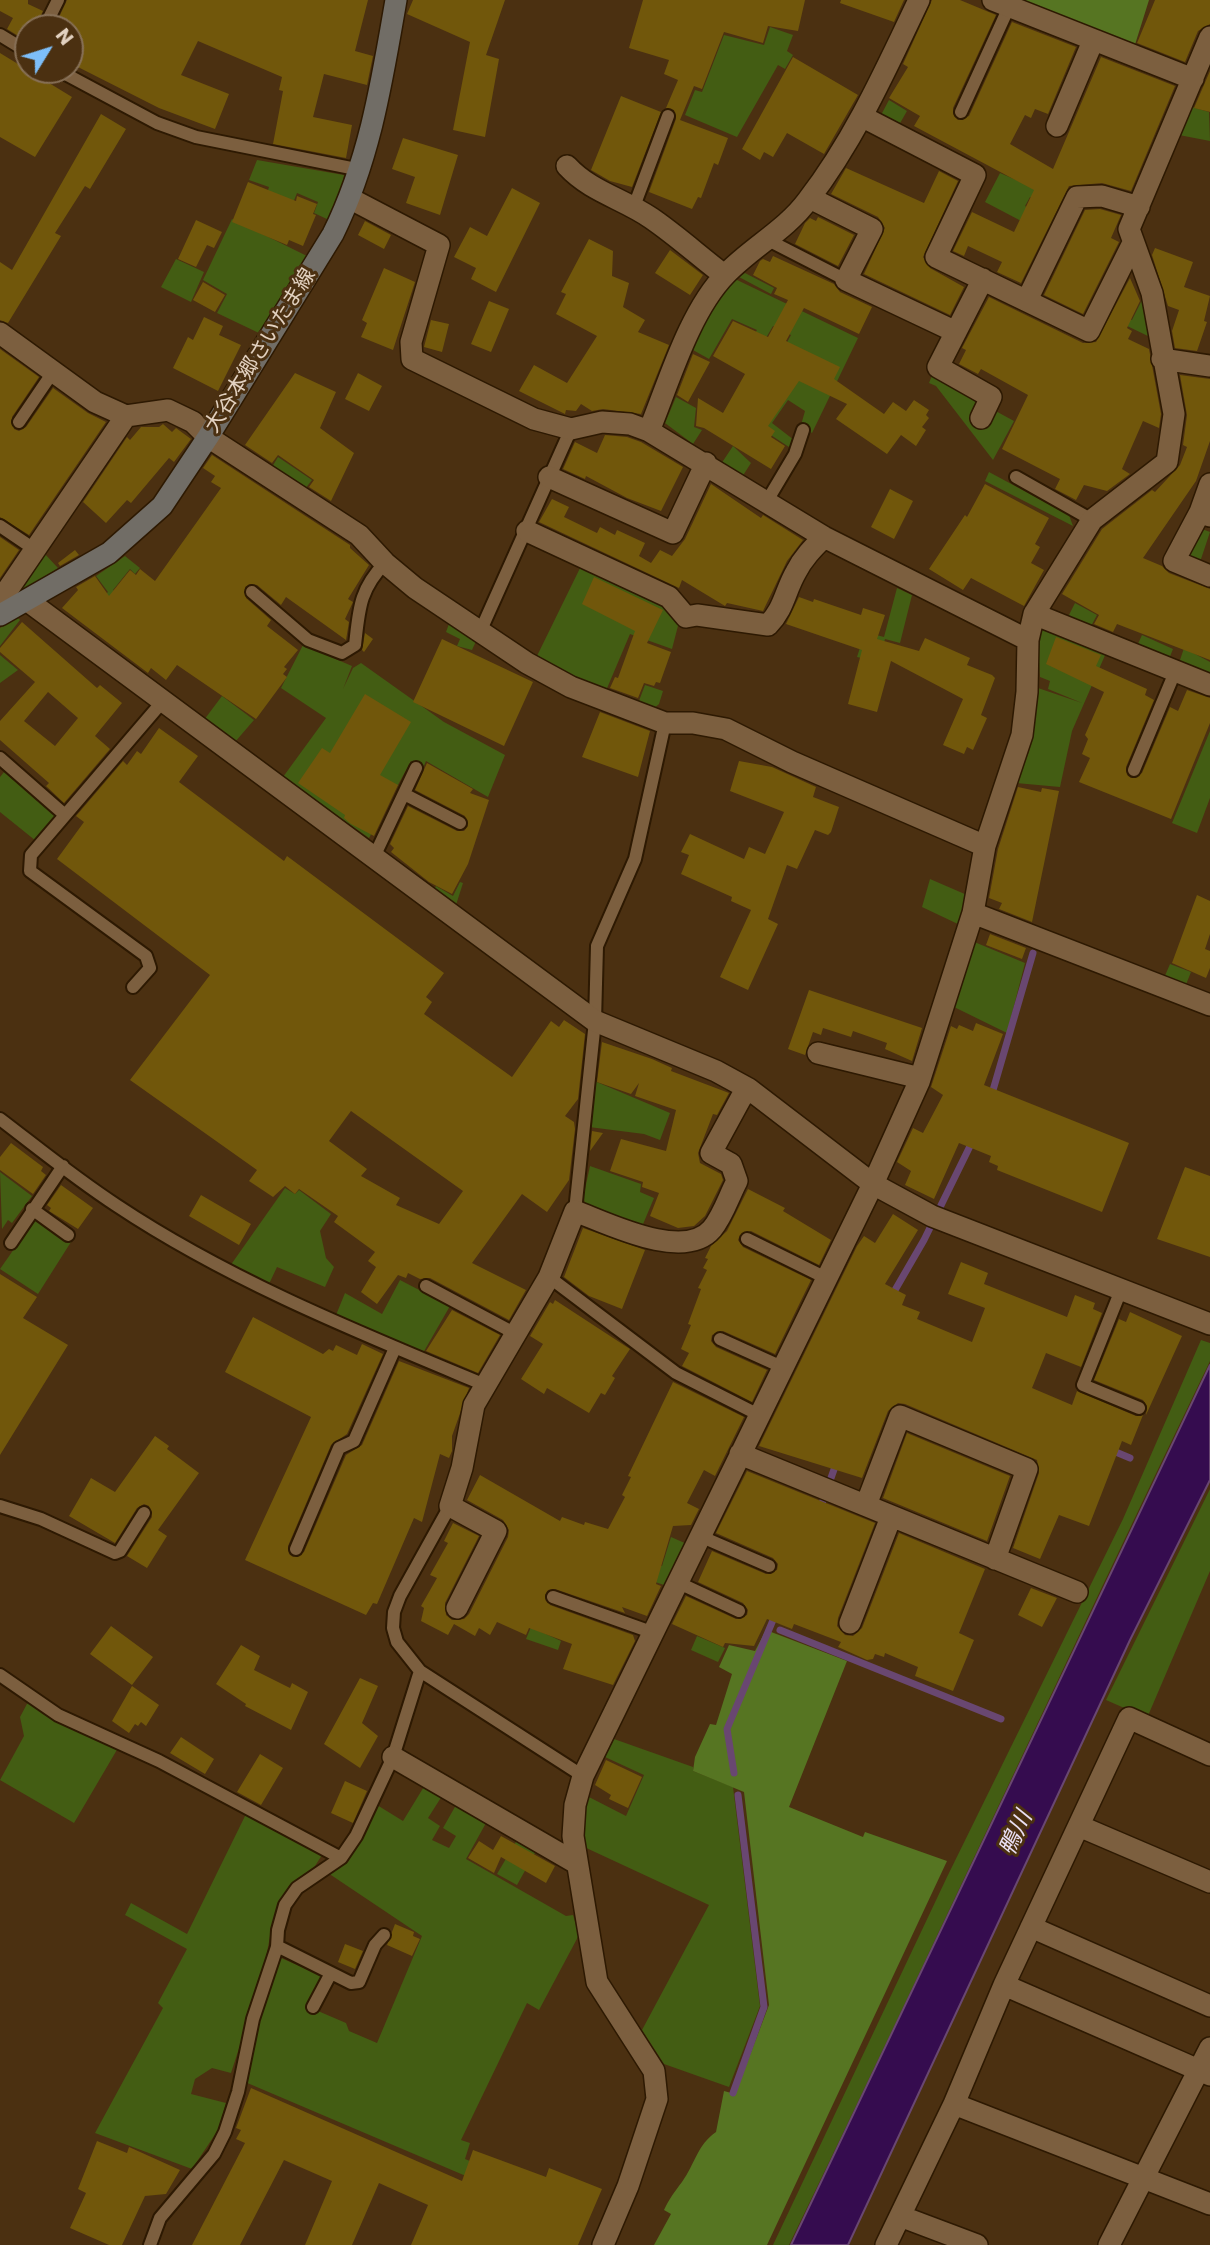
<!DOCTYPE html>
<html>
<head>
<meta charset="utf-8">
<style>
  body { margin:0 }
  #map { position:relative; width:1210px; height:2245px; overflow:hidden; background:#4b3011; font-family:Poppins,sans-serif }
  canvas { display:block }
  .north { position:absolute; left:14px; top:14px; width:70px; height:70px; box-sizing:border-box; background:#4b3011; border:2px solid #877057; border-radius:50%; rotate:52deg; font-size:19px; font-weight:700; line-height:28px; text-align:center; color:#e2d1c0 }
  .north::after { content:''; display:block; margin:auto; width:24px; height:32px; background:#7dbef9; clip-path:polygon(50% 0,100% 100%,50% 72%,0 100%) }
</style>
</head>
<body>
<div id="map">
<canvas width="1210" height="2245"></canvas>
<div class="north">N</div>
</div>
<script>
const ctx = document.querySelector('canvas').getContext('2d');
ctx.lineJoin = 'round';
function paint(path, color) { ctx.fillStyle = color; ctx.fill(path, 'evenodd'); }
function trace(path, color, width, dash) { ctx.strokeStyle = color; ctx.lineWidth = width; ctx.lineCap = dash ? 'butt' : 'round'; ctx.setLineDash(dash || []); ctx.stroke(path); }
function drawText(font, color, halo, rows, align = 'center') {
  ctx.font = font + ' Poppins,"Noto Sans JP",sans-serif'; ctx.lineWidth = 6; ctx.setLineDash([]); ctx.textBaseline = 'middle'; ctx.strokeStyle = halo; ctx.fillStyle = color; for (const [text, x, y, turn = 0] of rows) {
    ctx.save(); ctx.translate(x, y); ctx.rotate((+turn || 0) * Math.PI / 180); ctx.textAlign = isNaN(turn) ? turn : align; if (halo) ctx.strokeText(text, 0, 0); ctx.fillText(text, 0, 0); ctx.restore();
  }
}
const green = new Path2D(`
  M770 27 793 35 787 51 793 55 785 69 778 65 737 137 685 115 695 90 702 92 724 35 764 45Z
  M889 100 907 111 899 125 881 115Z
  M1192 107 1209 112 1210 141 1179 135Z
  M257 160 344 175 340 200 329 220 314 213 318 202 297 193 293 203 267 193 269 187 249 180Z
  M1000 173 1042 191 1038 200 1030 197 1025 206 1032 210 1025 223 985 202Z
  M232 219 307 256 261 334 217 313 227 294 203 280Z
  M176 259 204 272 191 302 161 287Z
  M745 273 774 288 771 294 739 277Z
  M735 279 858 338 812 433 801 425 805 411 788 400 772 423 794 440 792 449 745 418 791 335 773 326 763 343 755 333 757 330 732 319 709 359 693 350C703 323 715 300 735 279Z
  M1143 298 1150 337 1123 324 1126 317 1132 320Z
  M933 373 975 397 978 407 992 409 1014 421 993 460 936 386 929 383Z
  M676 397 696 408 694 427 702 430 693 444 665 423Z
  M733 446 751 463 742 477 721 464Z
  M278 457 312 480 305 489 272 467Z
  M989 472 1069 515 1073 526 985 481Z
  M1202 529 1210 532 1200 562 1186 554Z
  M44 553 58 568 20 592 18 590Z
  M125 556 140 568 135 574 130 569 113 590 149 622 101 598 108 592 96 576Z
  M582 564 672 609 679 622 672 649 630 634 605 693 535 660Z
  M897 588 912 595 900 643 885 639 879 662 857 657 865 632 884 637Z
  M1075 603 1097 615 1089 630 1066 621Z
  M18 618 20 620 0 646V628Z
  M450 621 477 639 472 650 457 646 460 639 446 632Z
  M1043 624 1106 653 1072 731 1060 787 1016 783 1029 751 1038 688 1082 703 1048 689 1050 681 1040 677 1037 633Z
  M1142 635 1173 649 1169 659 1137 646Z
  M303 645 352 666 343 689 353 668 361 663 444 722 505 755 488 797 426 761 423 768 411 761 369 838 283 777 326 718 281 688Z
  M1184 648 1210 662V674L1179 663Z
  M0 655 18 670 0 683Z
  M645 685 663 691 659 704 651 711 637 706Z
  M222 696 254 720 235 742 204 720Z
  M1210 731V798L1197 833 1172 823Z
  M4 772 57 816 36 841 0 812V777Z
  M930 879 967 895 960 925 922 907Z
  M460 882 463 883 456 905 434 890 436 886 453 896Z
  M972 941 1025 963 1007 1033 952 1006Z
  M1170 964 1191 972 1185 987 1164 978Z
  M592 1080 670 1113 660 1140 644 1134 589 1127Z
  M590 1166 641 1184 640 1192 654 1198 641 1229 587 1207 583 1198Z
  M0 1172 32 1196 12 1223 8 1220 2 1229Z
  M285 1188 295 1194 299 1190 331 1214 320 1231 326 1258 334 1267 325 1287 277 1267 269 1284 230 1266Z
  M35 1219 71 1242 38 1294 0 1269Z
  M400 1280 450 1306 423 1353 336 1315 345 1293 382 1314Z
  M1201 1340 1210 1343V1361C1068 1655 932 1951 789 2245H773L947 1877 1123 1519Z
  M1210 1489V1571L1147 1718 1106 1700Z
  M671 1537 687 1544 664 1585 603 1564 634 1557 662 1566Z
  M531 1627 561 1641 558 1650 526 1639Z
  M697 1636 725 1648 718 1662 691 1650Z
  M28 1702 43 1714 118 1748 74 1823 0 1780 24 1736 20 1717Z
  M614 1739 693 1767V1771L733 1787 760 2006 729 2087 664 2064 642 2030 709 1905 582 1846V1811L587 1796 626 1816 644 1775 605 1757Z
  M425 1785 442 1796 428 1818 440 1826 432 1840 449 1848 456 1836 443 1828 456 1805 486 1823 466 1859 566 1916 573 1915 579 1935 539 2010 527 2003 461 2140 470 2143 465 2159 540 2190 534 2205 245 2082 259 2015 281 1958 325 1977 311 2008 346 2023 349 2031 377 2043 422 1936 328 1873 348 1862 377 1805 403 1821Z
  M246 1814 322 1855 315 1866 289 1886 273 1921 262 1978 231 2073 212 2068 195 2079 191 2094 226 2103 218 2130 192 2169 95 2133 163 2008 158 2003 187 1949 125 1915 131 1903 187 1934Z
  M517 1840 536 1851 517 1885 497 1874Z`);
const forest = new Path2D(`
  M1017 0H1149L1133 51Z
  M766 1630 847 1661 789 1807 863 1837 865 1832 947 1861 767 2245H654L671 2214 664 2210C669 2199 675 2191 682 2182 695 2164 697 2145 716 2132L724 2091 735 2094 769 2005 744 1792 693 1771 695 1757 710 1724 716 1725 732 1674 719 1667 729 1645 755 1651Z`);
const water = new Path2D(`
  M1210 1365V1480L1130 1640 848 2245H791Z`);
const stream = new Path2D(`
  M991 1097 1033 953
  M891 1297 924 1240 973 1140
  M1111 1450 1130 1458
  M820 1509 837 1461
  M780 1630 1001 1719
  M734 1773 727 1729 776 1613
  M733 2093 764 2007 738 1795`);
const building = new Path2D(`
  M0 0H28V4L43 11 35 28H28V42L7 29 13 18 0 11Z
  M67 0H368L355 51 373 56 367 85 324 74 313 117 352 125 346 158 273 144 283 91 279 90 282 77 198 41 181 75 229 94 215 129 159 108 70 63V28H54Z
  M413 0H505L486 55 499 59 485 137 453 130 470 42 407 14Z
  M643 0H805L798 31 768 26 763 43 724 32 702 89 694 86 680 120 728 138 718 165 714 163 701 198 698 197 692 209 649 192 676 119 674 110 666 108 678 80 664 74 669 60 629 48Z
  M841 0H904L894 22 840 3Z
  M932 0H960L996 15 953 108 954 116 958 120 969 116 1012 22 1076 47 1048 114 1035 109 1031 118 1025 115 1010 144 1053 169 1101 57 1175 86 1131 191 1102 183 1069 186 1021 283 997 272 1002 262 968 246 964 256 953 251 972 212 1014 232 1034 190 914 126 920 116 889 98 908 67 903 64Z
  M1155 0H1210V24L1198 31 1185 62 1137 43Z
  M0 53 72 97 35 157 0 137Z
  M793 57 858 95 824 154 787 133 773 157 764 152 760 160 742 149Z
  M1210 71V112L1194 108Z
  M621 96 661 112 632 187 610 181 591 170Z
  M101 114 126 129 90 189 85 186 55 233 61 236 8 323 0 320V262L12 270Z
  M403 138 458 155 440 215 406 203 415 177 392 169Z
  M846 168 924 203 939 171 958 181 923 257 930 268 964 287 950 315 864 274 885 228 878 217 831 194Z
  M248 182 296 201 297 196 317 204 313 214 316 215 303 246 289 240 287 245 232 222Z
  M512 188 540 203 496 292 471 279 476 268 454 257 470 227 487 236Z
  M1100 209 1121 215 1111 238 1119 242 1083 314 1044 295 1085 210Z
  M818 217 854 235 838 266 795 244 805 223 810 218 816 221Z
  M196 220 222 232 214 248 207 245 196 267 178 259Z
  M365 221 391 235 384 249 358 235Z
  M589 239 613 251 612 276 629 283 623 307 645 320 638 332 669 345 641 414 603 409 592 411 581 404 576 411 566 410 565 414 519 391 534 365 567 383 597 336 556 314 566 294 561 292Z
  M1155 248 1193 262 1184 287 1210 296 1204 321 1207 322 1197 351 1175 348 1172 331 1179 310 1168 306 1152 255Z
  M670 250 703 275 690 295 655 273Z
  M773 256 834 284 840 292 872 307 859 334 804 308 786 341 840 367 834 379 884 414 893 402 906 411 914 400 929 410 926 415 929 418 922 427 926 430 916 446 901 435 887 454 836 419 847 404 799 381 768 426 775 431 771 437 785 446 771 469 704 428 696 426 698 398 723 413 745 374 713 356 733 321 768 337 788 300 774 294 777 288 753 275 760 261 763 259 770 262Z
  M384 268 415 282 393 350 361 337 367 323 362 320Z
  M1130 278 1140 301 1127 328 1132 331 1128 339 1149 349 1161 414 1159 428 1143 421 1122 469 1130 474 1107 491 1084 485 1076 500 1055 489 1060 479 1002 449 1028 395 981 369 978 374 959 364 966 350 962 348 989 297 1083 343 1096 342Z
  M203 282 225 295 215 312 193 300Z
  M489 301 509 309 491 352 471 344Z
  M204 317 223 326 219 335 241 345 218 391 173 368 188 337 193 340Z
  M431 320 449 324 442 352 424 347Z
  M0 349 39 377 12 417 14 429 19 431 26 427 53 388 88 413 106 422 29 535 0 517Z
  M693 354 710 362 688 402 677 395Z
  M295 373 336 392 320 428 354 453 331 501 309 487 314 480 278 455 272 463 245 445Z
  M358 373 382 386 369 411 345 399Z
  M1180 375 1210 379V441L1196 481 1143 558 1162 566 1169 573 1210 589V660L1117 624 1113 632 1094 624 1099 615 1062 594 1102 529 1152 490 1155 492 1180 465 1187 447 1183 445 1187 415Z
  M163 424 172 432 176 428 191 439 174 462 169 458 131 503 127 500 106 523 83 502 127 437 130 440 141 427H159Z
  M605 435 627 437 641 442 683 467 661 511 627 498 586 476 585 479 563 469 575 442 597 453Z
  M212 455 350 545V548L369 565 348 599 353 602 345 619 349 622 346 640 286 597 281 605 257 585 250 584 245 587 246 598 271 620 267 626 298 650 284 667 287 669 283 674 287 677 256 719 177 665 166 680 151 668 148 673 62 608 78 590 76 587 95 576 109 596 130 570 136 575 140 569 155 581 221 488 211 482 215 476 203 468Z
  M711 484 761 518 763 515 803 540 787 561 763 611 727 603 725 606 682 580 679 588 539 522 552 499 569 507 564 517 597 533 600 527 615 535 617 530 645 543 639 556 651 563 660 550 672 556 685 539Z
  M985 484 1049 518 1035 544 1040 547 1031 563 1044 570 1024 606 971 578 963 590 929 569 965 515 967 517Z
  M890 489 913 501 894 539 871 527Z
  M0 537 19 550 0 578Z
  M75 550 79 555 60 566 58 563Z
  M594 577 663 610 647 643 671 652 660 683 656 682 654 686 644 683 638 698 610 688 615 677 618 678 635 631 582 604Z
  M799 597 813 602 814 599 861 615 863 608 885 615 877 639 919 651 925 638 970 658 967 665 992 675 995 678 981 715 987 718 973 750 967 747 964 754 943 745 963 699 891 661 877 712 848 704 862 650 786 624Z
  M22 622 97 688 100 685 122 703 95 736 110 749 64 803 46 786 49 783 0 740V721L35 682 0 652V648ZM48 692 78 718 55 746 24 721Z
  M365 633 373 639 364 652 362 650Z
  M1056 637 1101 655 1096 666 1147 689 1145 695 1154 700 1126 767 1127 775 1131 778 1142 773 1170 707 1178 711 1187 690 1210 698V723L1171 819 1079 782 1090 758 1082 754 1088 739 1085 735 1104 692 1046 664Z
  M442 639 533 682 504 746 413 702Z
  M365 694 411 722 380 775 398 785 374 836 351 824 344 818 345 815 298 783 322 748 330 753Z
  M600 712 650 731 638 777 582 757Z
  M159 728 198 756 179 782 284 861 287 856 444 973 426 997 432 1002 424 1014 512 1077 551 1021 559 1027 564 1020 585 1034 578 1099 565 1116 574 1122 575 1129 569 1180 547 1212 522 1194 472 1263 526 1290 509 1320 430 1278 420 1279 408 1273 406 1278 398 1275 377 1304 361 1292 376 1267 368 1261 375 1252 334 1222 338 1216 299 1189 295 1194 285 1186 273 1197 249 1181 257 1170 130 1080 210 975 57 859 84 822 76 816 123 761 127 765 137 751 141 754ZM351 1111 463 1191 439 1224 396 1205 400 1198 361 1176 367 1169 329 1141Z
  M739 761 772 767 816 787 813 797 839 807 831 832 828 835 815 830 797 869 787 865 768 919 778 924 748 990 720 977 751 910 731 901 732 897 681 874 689 855 681 852 690 834 744 859 749 847 765 854 784 812 730 791Z
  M427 763 473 789 470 793 489 800 468 864 452 894 429 882 391 852 394 848 390 844 408 806 457 831H464L468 826 465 816 415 790Z
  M1018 787 1041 792 1042 788 1059 791 1032 922 999 909 1002 903 989 898 998 849Z
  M1197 895 1210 901V934L1205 949 1210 951V968L1206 978 1172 963Z
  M990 934 1026 948 1022 959 986 945Z
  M809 990 922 1028 912 1061 885 1049 887 1043 853 1031 851 1037 823 1028 821 1035 813 1032 805 1055 788 1049Z
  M976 1023 1003 1034 984 1085 1129 1143 1102 1212 997 1170 998 1166 989 1162 991 1156 959 1143 934 1199 905 1185 911 1171 897 1162 913 1128 923 1133 943 1095 931 1087 951 1026 957 1029 959 1025 973 1031Z
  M602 1042 652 1059 672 1068 671 1071 729 1093 717 1115 713 1114 698 1153 700 1163 721 1174 723 1180 705 1216 694 1226 678 1228 650 1216 659 1193 642 1187 643 1182 610 1171 621 1139 666 1151 676 1110 635 1096 639 1083 631 1094 597 1082Z
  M592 1131 603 1133 590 1151Z
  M11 1143 43 1167 41 1171 46 1175 33 1194 0 1170V1157Z
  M1185 1167 1210 1176V1257L1157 1239Z
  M61 1185 93 1208 78 1229 49 1211 51 1208 47 1205Z
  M748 1189 785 1208 783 1211 831 1240 819 1265 751 1231 740 1235 738 1240 743 1247 811 1280 775 1354 723 1331 712 1335 711 1341 716 1347 767 1370 752 1402 682 1366 689 1353 681 1349 691 1325 688 1324 701 1289 698 1288 707 1270 703 1268 708 1259 705 1258 711 1246 727 1231Z
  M201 1195 251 1224 239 1245 189 1216Z
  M893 1214 918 1230 885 1284 906 1295 902 1305 920 1312 917 1319 972 1342 985 1308 948 1294 961 1262 988 1273 984 1284 1067 1317 1075 1295 1095 1303 1093 1309 1102 1313 1081 1367 1046 1353 1032 1388 1072 1405 1077 1391 1136 1416 1143 1415 1131 1445 1122 1441 1089 1526 1059 1515 1040 1559 1013 1548 1039 1473 1037 1460 905 1404 898 1403 888 1411 862 1478 759 1446 857 1246 864 1236 875 1243Z
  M583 1228 645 1250 622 1309 589 1296 564 1277Z
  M0 1274 37 1297 23 1318 68 1345 0 1455Z
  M555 1300 630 1349 612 1376 615 1378 605 1395 601 1393 589 1413 547 1388 544 1394 521 1379 543 1344 530 1336 550 1302 553 1304Z
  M452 1310 500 1335 478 1373 426 1351Z
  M1130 1312 1182 1336 1146 1415 1147 1406 1143 1400 1094 1380 1119 1319 1126 1322Z
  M253 1317 323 1354 329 1349 333 1351 336 1345 357 1355 362 1344 383 1354 347 1434 331 1445 288 1546 289 1554 293 1557 304 1552 346 1455 362 1445 399 1361 469 1388 452 1436V1451L449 1458 440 1454 422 1522 414 1518 377 1604 373 1603 366 1615 245 1560 311 1417 225 1372Z
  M673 1382 744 1417 715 1476 704 1470 687 1503 699 1509 691 1525 673 1526 656 1584 661 1586 647 1616 622 1607 625 1613 555 1589 548 1590 545 1595 550 1605 633 1635 635 1641 613 1685 563 1669 572 1644 529 1628 526 1635 497 1622 490 1635 479 1628 475 1636 454 1624 448 1635 421 1621 424 1608 421 1606 437 1578 430 1575 448 1543 444 1541 453 1523 479 1536 445 1603 446 1615 452 1620 464 1619 469 1614 508 1537 509 1530 503 1520 467 1500 480 1475 560 1521 562 1517 584 1525 585 1522 608 1529 625 1497 622 1495 631 1477 628 1476Z
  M907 1433 1010 1476 987 1541 883 1498Z
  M155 1436 169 1446 167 1449 199 1473 158 1530 167 1536 147 1568 127 1556 152 1517 149 1506 144 1504 137 1508 115 1543 69 1516 91 1478 115 1492Z
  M747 1471 875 1523 838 1618 837 1626 845 1635 853 1636 862 1628 899 1533 985 1569 959 1633 974 1640 953 1691 915 1676 918 1667 885 1653 884 1657 875 1654 873 1659 867 1660 838 1647 841 1642 794 1624 792 1629 767 1619 754 1646 725 1643 723 1647 672 1624 686 1596 736 1619 747 1615 748 1610 743 1603 698 1582 712 1551 766 1574 777 1570 778 1564 773 1558 716 1533Z
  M1031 1588 1057 1598 1042 1627 1018 1615Z
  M111 1626 153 1657 132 1685 90 1654Z
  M241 1645 260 1656 254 1670 290 1688 292 1683 308 1692 291 1730 245 1706 246 1704 216 1684Z
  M360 1678 378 1686 362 1723 378 1736 360 1768 324 1744Z
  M132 1686 159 1705 146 1726 141 1722 138 1726 135 1724 129 1733 112 1721Z
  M181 1737 214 1759 205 1774 170 1753Z
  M260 1754 283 1768 261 1805 237 1792Z
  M606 1760 642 1777 628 1808 609 1799 611 1795 595 1785Z
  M345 1781 367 1791 353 1823 331 1813Z
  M501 1836 555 1866 546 1883 501 1857 494 1873 468 1858 479 1841 493 1850Z
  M395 1924 414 1932 413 1936 420 1939 412 1956 387 1945Z
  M345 1944 363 1951 355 1969 338 1962Z
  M251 2088 462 2181 473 2150 546 2177 549 2168 602 2189 578 2245H411L428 2205 379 2183 352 2245H305L332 2181 284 2160 240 2245H192L245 2143 236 2139 241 2130 236 2128Z
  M97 2141 127 2153 129 2147 180 2170 166 2194 145 2196 122 2245H109L70 2228 86 2193 78 2189Z`);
const lane = new Path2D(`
  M44 28 58 0
  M0 35 28 52
  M58 70 157 123 196 137 361 170
  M961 112 1009 7
  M633 209 668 116
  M766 239 846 280
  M19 422 53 372
  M1016 477 1092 520
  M767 501 795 454 803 430
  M0 526 34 549
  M252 592 308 640 342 653 355 645C359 610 359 590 385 563
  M480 632 571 429
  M0 758 65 815
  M1134 770 1175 672
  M404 794 460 823
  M374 857 416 768
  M133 987 150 968 146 956 30 871 31 855 163 701
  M0 1119C38 1148 76 1179 116 1205 230 1281 360 1333 485 1385
  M32 1209 68 1235
  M575 1211 595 1021 597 946 635 859 665 723
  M747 1239 826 1278
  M11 1243 63 1166
  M549 1277 676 1373 759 1415
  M426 1286 516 1334
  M1121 1290 1083 1385 1139 1408
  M720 1339 782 1367
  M0 1506 41 1519 115 1553 120 1551 144 1513
  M450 1506 400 1596 394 1612 393 1628 397 1642 420 1671 583 1776
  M702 1537 769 1566
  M296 1549 339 1448 354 1441 395 1348
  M679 1583 739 1611
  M553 1597 654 1633
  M0 1675 58 1715 159 1761 341 1858
  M277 1946 351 1983 359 1982 375 1945 384 1935
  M313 2007 331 1973
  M150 2245 160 2218 214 2154 225 2132 238 2092 253 2019 277 1947 278 1930 285 1905 297 1888 341 1858 356 1836 393 1757 420 1671`);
const street = new Path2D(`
  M993 0 1193 79
  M863 117 975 175 936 257 1089 331 1133 243
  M1057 126 1093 41
  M567 166C591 192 622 198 651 218 676 235 699 256 724 275
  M810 198 872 229 846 280 956 332
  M351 199 439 245 411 342 412 359 534 419 571 429 602 422 630 424 649 431 824 537 1028 640
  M1027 300 1077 197 1102 196 1139 207
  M0 333 95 402 126 416 168 410 193 422 208 437 359 535 385 563 415 588 527 663 571 687 665 723H693L726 729 792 762 985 846
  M1162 359 1210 366
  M981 418 991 397 938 367 983 279
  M649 431C669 382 689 312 726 274 752 247 786 230 808 200 855 139 886 69 919 0
  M549 477 673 533 706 463
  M1210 484 1200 512 1210 516
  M1200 512 1174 561 1210 576
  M527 531 669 597 686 617 697 615 768 625C784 609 785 591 796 572 803 558 813 548 824 537
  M0 601 126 416
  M28 601 595 1021 716 1071 749 1089 873 1184 932 1216 1210 1324
  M1034 614 1210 685
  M973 913 1210 1005
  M818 1053 920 1078
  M740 1454 1077 1592
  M866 1505 900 1416 1027 1469 995 1559
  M457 1608 496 1531 450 1506 462 1468 474 1405 549 1277 575 1211C607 1223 684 1262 712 1229 723 1216 729 1196 737 1181L731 1164 711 1153 741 1098 749 1089
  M850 1623 891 1517
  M393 1757 576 1863
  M1079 1826 1210 1882
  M1031 1927 1210 2006
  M1004 1985 1210 2075
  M954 2104 1210 2204
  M900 2216 977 2245
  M603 2245 628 2186 657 2099 654 2071 597 1982 573 1836 575 1805 583 1776 873 1184 919 1082 973 913 985 846 1022 735 1027 692 1028 640 1034 614 1092 520 1167 462 1174 414 1152 293 1129 229 1210 37
  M886 2245 954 2104 1004 1985 1129 1718 1210 1755
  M1109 2245 1210 2048`);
const secondary = new Path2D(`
  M0 615 109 553 162 506 208 437 333 234C370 159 382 81 396 0`);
const streetNames = [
  ["大谷本郷さいたま線",261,351,-58]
];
const waterNames = [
  ["鴨川",1017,1834,-65]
];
paint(green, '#435d13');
paint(forest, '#567522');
paint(water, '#350c4f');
trace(water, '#694771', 2);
trace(stream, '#694771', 7);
paint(building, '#71570b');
trace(lane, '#2d1902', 16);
trace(street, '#2d1902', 24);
trace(secondary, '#2d1902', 24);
trace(lane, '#7c5f3f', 12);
trace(street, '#7c5f3f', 21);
trace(secondary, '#716d66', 21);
drawText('21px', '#e2d1c0', '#4b3011', streetNames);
drawText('italic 23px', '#e9dff3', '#4b3011', waterNames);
</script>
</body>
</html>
